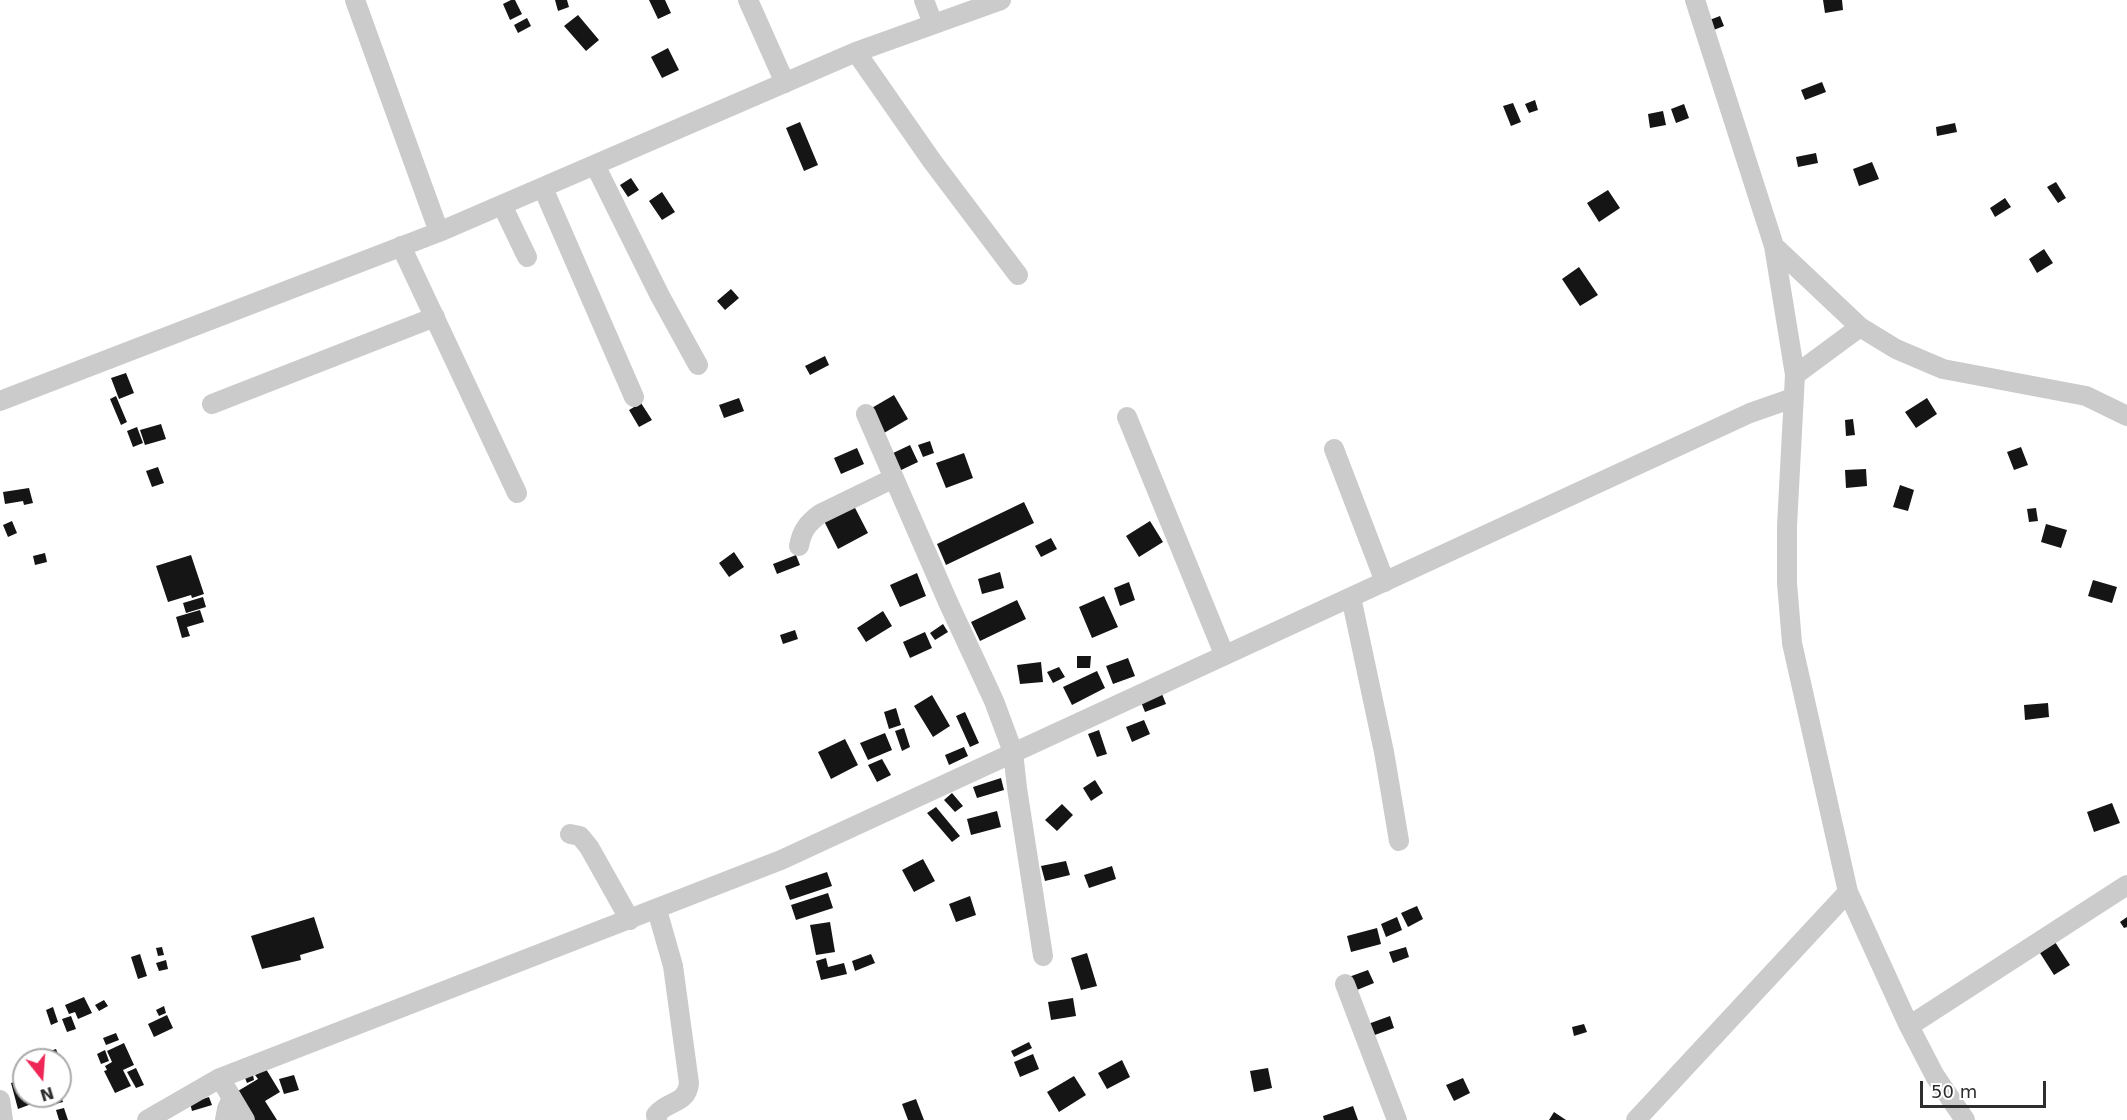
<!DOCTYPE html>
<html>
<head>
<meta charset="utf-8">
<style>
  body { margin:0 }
  #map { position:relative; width:2127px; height:1120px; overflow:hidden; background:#fff; font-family:"DejaVu Sans",sans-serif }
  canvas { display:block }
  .north { position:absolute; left:12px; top:1048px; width:60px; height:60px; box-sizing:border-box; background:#fff; border:2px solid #ababab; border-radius:50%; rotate:163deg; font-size:16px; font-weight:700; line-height:24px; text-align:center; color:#2e2e2e }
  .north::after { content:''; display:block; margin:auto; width:21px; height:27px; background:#ee2756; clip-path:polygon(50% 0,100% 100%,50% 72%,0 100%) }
  .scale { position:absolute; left:1920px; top:1081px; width:126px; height:27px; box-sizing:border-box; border:3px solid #2e2e2e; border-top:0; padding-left:8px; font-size:18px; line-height:21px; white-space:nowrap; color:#2e2e2e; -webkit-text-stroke:4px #fff; paint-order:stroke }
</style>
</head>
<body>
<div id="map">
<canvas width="2127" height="1120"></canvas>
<div class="north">N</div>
<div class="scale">50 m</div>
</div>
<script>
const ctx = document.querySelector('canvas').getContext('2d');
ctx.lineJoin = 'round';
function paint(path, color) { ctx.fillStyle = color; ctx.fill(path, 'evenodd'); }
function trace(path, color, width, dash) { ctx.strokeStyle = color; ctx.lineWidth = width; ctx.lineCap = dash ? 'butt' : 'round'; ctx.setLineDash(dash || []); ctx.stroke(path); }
const building = new Path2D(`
  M511 0H515L522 14 510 20 503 4Z
  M555 0H567L569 7 558 11Z
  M649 0H665L671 13 658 19Z
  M1823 0H1842L1843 10 1825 13Z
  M578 15 599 40 586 51 564 26Z
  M1720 16 1724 26 1711 31 1707 21Z
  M527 18 531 26 518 33 514 25Z
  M668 48 679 70 662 78 651 57Z
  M1822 82 1826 92 1805 100 1801 90Z
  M1535 100 1538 110 1529 113 1525 104Z
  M1513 103 1521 122 1511 126 1503 106Z
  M1684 104 1689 118 1676 123 1671 109Z
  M1663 111 1666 125 1650 128 1648 114Z
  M800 122 818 165 804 171 786 128Z
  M1955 123 1957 132 1937 136 1936 127Z
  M1816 153 1818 163 1798 167 1796 157Z
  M1872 162 1879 179 1859 186 1853 169Z
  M631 178 639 190 628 197 620 185Z
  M2056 182 2066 198 2058 203 2047 187Z
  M1608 190 1620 208 1599 222 1587 203Z
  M662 192 675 212 662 220 649 201Z
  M2005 198 2011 207 1995 217 1990 208Z
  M2044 249 2053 263 2037 273 2029 259Z
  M1579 267 1598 295 1580 306 1562 279Z
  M731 289 739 298 725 310 717 301Z
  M825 356 829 365 810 375 805 366Z
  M126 373 134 393 119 399 111 378Z
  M894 395 908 419 884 433 870 409Z
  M116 396 127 422 121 425 110 399Z
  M739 398 744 411 724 418 719 405Z
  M1927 398 1937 414 1916 428 1905 412Z
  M641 403 652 420 639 427 629 410Z
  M1853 419 1855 435 1846 436 1845 420Z
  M161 424 166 439 145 445 140 430Z
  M137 427 143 443 133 447 127 431Z
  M930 441 934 453 923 457 918 445Z
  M910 445 918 462 897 472 889 455Z
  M2021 447 2028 465 2014 470 2007 452Z
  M857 448 864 464 841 474 834 458Z
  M964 453 973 478 946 488 936 463Z
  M158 467 164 483 152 487 146 471Z
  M1866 469 1867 486 1846 488 1845 470Z
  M1900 485 1914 490 1908 511 1893 507Z
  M29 488 33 503 24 505 23 501 5 504 3 492Z
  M1024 502 1034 523 946 565 937 544Z
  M853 504 868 533 838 549 823 519Z
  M2036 508 2038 521 2029 522 2027 509Z
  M12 521 17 533 8 537 3 525Z
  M1150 521 1163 542 1139 557 1126 536Z
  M2046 524 2067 530 2061 548 2041 542Z
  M1051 538 1057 549 1041 557 1035 546Z
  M734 552 744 567 729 577 719 563Z
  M45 553 47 562 35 565 33 556Z
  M191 555 204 594 192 598 191 595 168 602 156 566Z
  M796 555 800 565 777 574 773 564Z
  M1000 572 1004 588 982 594 978 579Z
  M917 573 926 596 900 607 890 585Z
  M2093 580 2117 587 2112 603 2088 596Z
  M1129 582 1135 600 1120 606 1114 588Z
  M1104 596 1118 627 1092 638 1079 607Z
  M203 597 206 607 186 613 183 603Z
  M1017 600 1026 619 980 641 971 622Z
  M200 610 204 622 187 627 190 636 182 638 176 617Z
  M883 611 892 626 866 642 857 628Z
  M943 624 948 632 935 640 930 633Z
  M795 630 798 639 783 644 780 635Z
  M925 632 932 648 910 658 903 642Z
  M1077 656H1091L1090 668H1077Z
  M1128 658 1135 676 1113 684 1106 666Z
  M1041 662 1043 682 1020 684 1017 665Z
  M1059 667 1065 677 1053 683 1047 672Z
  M1097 671 1105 688 1072 705 1063 687Z
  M1160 689 1166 704 1145 712 1139 697Z
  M932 695 950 726 933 737 914 706Z
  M2048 703 2049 717 2025 720 2024 705Z
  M896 708 901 725 889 729 884 712Z
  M965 712 979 743 970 747 956 716Z
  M1144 720 1150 734 1132 742 1126 727Z
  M904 728 910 747 902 751 895 731Z
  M1099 730 1107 754 1097 757 1088 734Z
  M885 733 892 750 868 760 860 743Z
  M845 739 858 765 831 779 818 752Z
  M964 747 968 756 949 765 945 755Z
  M882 759 891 775 877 782 868 765Z
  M1001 778 1004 790 977 798 973 787Z
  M1095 780 1103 793 1091 801 1083 788Z
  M952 793 963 806 955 812 944 800Z
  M2112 803 2120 823 2094 832 2087 812Z
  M1062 804 1073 815 1057 831 1045 820Z
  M936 807 960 836 952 842 927 813Z
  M997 811 1001 827 971 835 967 819Z
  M923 859 935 881 914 892 902 870Z
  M1066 861 1070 875 1045 881 1041 866Z
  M1112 866 1116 879 1089 888 1084 875Z
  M827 872 832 886 790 900 785 886Z
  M828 893 833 908 796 920 791 905Z
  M970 896 976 915 956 922 949 904Z
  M1417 906 1423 919 1408 927 1401 913Z
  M314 917 324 948 300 955 301 960 262 969 251 936Z
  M1397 917 1402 930 1386 937 1381 924Z
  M2127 917V927L2124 928 2120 922Z
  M830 922 835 952 816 955 810 925Z
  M1377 928 1381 944 1351 952 1347 936Z
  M2055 942 2070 965 2054 975 2040 953Z
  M162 947 164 955 158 956 156 948Z
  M1406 947 1409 957 1393 963 1389 952Z
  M1087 953 1097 986 1081 990 1071 958Z
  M140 954 147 976 138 979 131 957Z
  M871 954 875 963 855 971 852 961Z
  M826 958 828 967 844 963 847 974 821 980 816 961Z
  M166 960 168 969 159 971 156 963Z
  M1368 970 1374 983 1352 992 1346 978Z
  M84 997 92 1013 78 1019 75 1012 69 1014 65 1005Z
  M1073 998 1076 1016 1051 1020 1048 1002Z
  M104 1000 108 1006 99 1011 95 1005Z
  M164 1006 166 1013 159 1016 156 1010Z
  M53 1007 58 1022 51 1025 46 1010Z
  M167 1015 173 1028 154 1037 148 1024Z
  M71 1016 76 1029 67 1032 62 1019Z
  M1390 1016 1394 1028 1372 1036 1368 1024Z
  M1584 1024 1587 1032 1574 1036 1572 1027Z
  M116 1033 119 1040 106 1045 103 1038Z
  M1029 1042 1032 1048 1014 1057 1011 1051Z
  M124 1043 134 1065 123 1070 131 1086 115 1093 104 1071 107 1070 105 1066 112 1062 107 1051Z
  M56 1049 60 1059 50 1060 47 1052Z
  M105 1050 109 1061 101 1064 97 1054Z
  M1033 1054 1039 1069 1020 1077 1014 1062Z
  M1122 1060 1130 1077 1107 1089 1098 1073Z
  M136 1068 144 1085 136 1088 127 1072Z
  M1268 1068 1272 1088 1254 1092 1250 1071Z
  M266 1069 280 1092 265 1101 277 1120H254L238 1091 258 1079 255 1075Z
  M253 1075 254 1080 247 1083 245 1078Z
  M294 1075 299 1090 284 1094 279 1079Z
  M1074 1076 1086 1095 1059 1112 1047 1092Z
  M1463 1078 1470 1093 1454 1101 1446 1085Z
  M24 1079V1096H61L63 1102 44 1107 42 1100 18 1109 11 1083Z
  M209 1097 212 1105 192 1111 190 1103Z
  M916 1099 924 1120H908L902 1104Z
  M1353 1106 1358 1120H1324L1323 1116Z
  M64 1108 68 1120H59L56 1110Z
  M1554 1112 1566 1120H1549Z`);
const minor = new Path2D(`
  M355 0 439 232
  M748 0 785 83
  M924 0 933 24
  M1695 0 1774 246 1860 327 1896 349 1943 369 2086 396 2127 416
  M856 52 932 161 1018 275
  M595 165 660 296 698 365
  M543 188 634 397
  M502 205 527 257
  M401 246 517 493
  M1774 246 1795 375 1787 526V583L1792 643 1848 892 1909 1026 1935 1076 1965 1120
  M1795 375 1860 327
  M0 401 439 232 856 52 1001 0
  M212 404 435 317
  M866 414 948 602 994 701 1013 752 1017 788 1043 956
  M1127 417 1224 654
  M1334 449 1385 582
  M799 546C802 530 808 523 820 514L894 478
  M1351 597 1384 752 1399 841
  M570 834 580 836 589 847 630 920
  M1345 984 1397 1120
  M1909 1026 2127 885
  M220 1078 245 1120
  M0 1100 3 1120
  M147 1120 220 1078 781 860 1750 413 1793 398
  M225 1120 227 1109 232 1098
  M657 1120 656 1115C667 1100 687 1105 689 1083L673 966 657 910
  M1636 1120 1848 892`);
paint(building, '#151515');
trace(minor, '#cbcbcb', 20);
</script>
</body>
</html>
